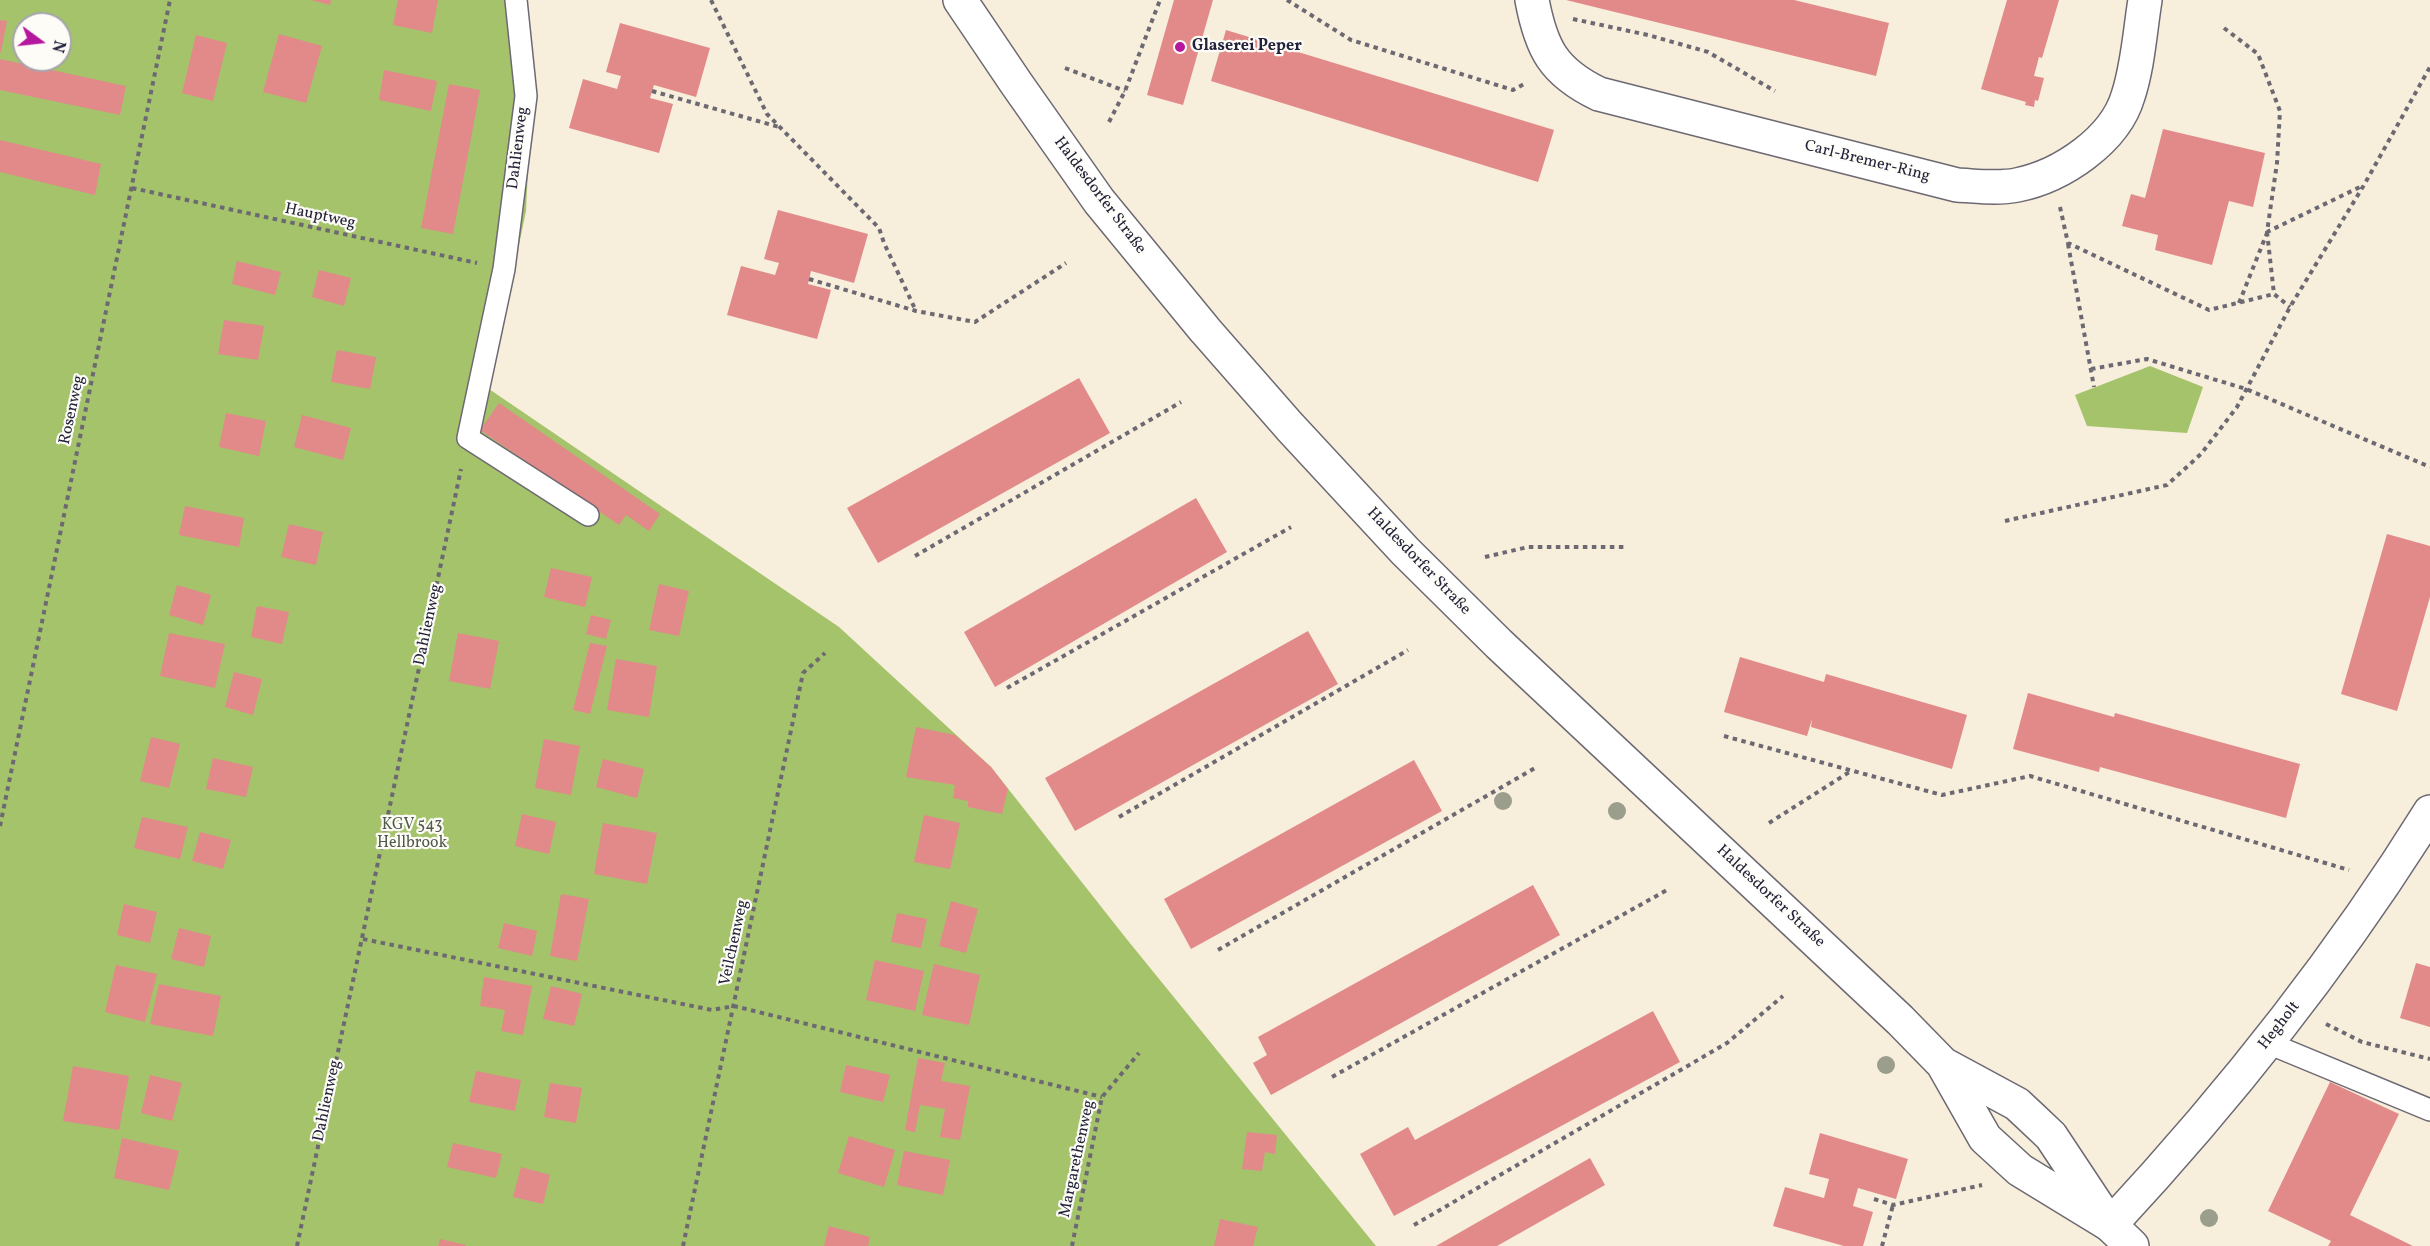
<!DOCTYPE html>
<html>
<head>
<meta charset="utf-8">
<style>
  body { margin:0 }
  #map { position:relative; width:2430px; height:1246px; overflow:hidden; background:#f7eedc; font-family:Vollkorn,serif }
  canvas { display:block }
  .north { position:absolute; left:12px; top:12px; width:60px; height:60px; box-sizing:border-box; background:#fdfcf7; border:2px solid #a5a5ac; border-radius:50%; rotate:105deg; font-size:16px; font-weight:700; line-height:24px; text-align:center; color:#22223b }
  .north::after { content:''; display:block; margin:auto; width:21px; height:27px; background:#b5179e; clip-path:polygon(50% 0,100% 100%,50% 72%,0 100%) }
</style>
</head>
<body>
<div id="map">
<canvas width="2430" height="1246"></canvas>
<div class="north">N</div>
</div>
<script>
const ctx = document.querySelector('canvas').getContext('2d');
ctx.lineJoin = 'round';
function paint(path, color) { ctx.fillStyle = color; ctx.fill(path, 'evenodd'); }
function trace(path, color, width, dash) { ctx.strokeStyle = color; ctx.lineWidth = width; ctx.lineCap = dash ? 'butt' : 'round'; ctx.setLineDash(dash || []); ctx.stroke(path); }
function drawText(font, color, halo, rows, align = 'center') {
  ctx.font = font + ' Vollkorn,serif'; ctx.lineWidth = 4.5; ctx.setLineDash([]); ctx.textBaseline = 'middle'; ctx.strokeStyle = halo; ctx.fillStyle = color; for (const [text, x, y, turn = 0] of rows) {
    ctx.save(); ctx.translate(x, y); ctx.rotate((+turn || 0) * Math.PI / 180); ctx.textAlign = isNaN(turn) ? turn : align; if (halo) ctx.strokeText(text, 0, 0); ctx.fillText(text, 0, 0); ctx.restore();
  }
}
const green = new Path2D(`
  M0 0H518L532 85 526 211 489 389 839 627 991 767 1125 937 1376 1246H0ZM24 24H60V60H24Z
  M2150 366 2203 387 2187 433 2087 426 2075 395Z`);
const building = new Path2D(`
  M311 0H331L330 5Z
  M398 0H438L432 33 393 25Z
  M1174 0H1213L1183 105 1147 95Z
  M1566 0H1794L1889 23 1876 76Z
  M2007 0H2059L2042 58 2039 57 2034 76 2044 78 2038 101 2035 100 2034 107 2025 105 2026 102 1981 89Z
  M0 20 7 21 1 52H0Z
  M620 23 710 48 696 97 654 85 650 98 673 104 659 153 569 128 583 79 617 89 621 76 606 72Z
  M1226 30 1554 130 1538 182 1211 81Z
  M279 34 322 46 306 103 263 92Z
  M196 35 227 43 213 101 182 93Z
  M0 59 126 86 120 115 0 90Z
  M384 70 437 81 431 111 379 100Z
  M449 84 480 90 453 234 421 228Z
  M2163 129 2265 153 2253 207 2229 201 2212 265 2155 250 2158 235 2122 226 2131 194 2145 198Z
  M0 140 101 164 95 195 0 172Z
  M778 210 868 234 854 283 811 271 808 284 831 290 817 339 727 315 741 266 775 275 779 263 764 259Z
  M237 261 281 272 275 295 232 284Z
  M319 270 351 278 344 306 312 297Z
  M224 320 264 326 258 360 218 354Z
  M337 350 376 357 370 389 331 382Z
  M1079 378 1110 433 878 563 847 508Z
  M499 403 660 514 649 531 626 515 619 525 480 430Z
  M226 413 266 421 259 456 219 447Z
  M302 415 351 428 343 460 294 447Z
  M1196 498 1227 552 995 687 964 632Z
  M185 506 244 518 239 547 179 535Z
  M289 524 323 532 316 565 281 557Z
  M2387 534 2430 546V597L2397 711 2341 694Z
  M551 568 592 577 585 607 544 597Z
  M659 584 689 591 679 636 649 630Z
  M177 585 211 595 203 625 169 615Z
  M257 606 289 612 282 644 251 637Z
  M591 615 611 620 606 639 586 634Z
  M1308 631 1338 684 1075 831 1045 778Z
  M169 633 225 644 215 688 160 676Z
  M458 633 499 641 490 689 449 681Z
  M590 643 607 646 590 714 573 710Z
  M1740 657 1824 682 1826 674 1967 715 1952 769 1811 727 1812 719 1807 736 1724 712Z
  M616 659 657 666 649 717 607 710Z
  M234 672 262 679 253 715 225 707Z
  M2028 693 2114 717 2115 713 2300 764 2286 818 2100 767 2099 772 2013 749Z
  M916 727 955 735 991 767 1008 789 1002 814 968 807V801L953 798 955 785 906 777Z
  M151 737 180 744 169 788 140 781Z
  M544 739 580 746 571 795 535 788Z
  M213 758 253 767 246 797 206 789Z
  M603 759 644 769 637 798 596 787Z
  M1414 760 1442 811 1191 949 1164 899Z
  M522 814 556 822 549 854 515 846Z
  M924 815 960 823 950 869 914 862Z
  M142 817 188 827 180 859 134 848Z
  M603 823 657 833 647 884 594 874Z
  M200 832 231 840 223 869 192 861Z
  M1533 885 1560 935 1271 1095 1253 1063 1267 1055 1258 1037Z
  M561 894 589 899 577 961 550 956Z
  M951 901 978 909 966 953 939 946Z
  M124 904 157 912 150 943 117 935Z
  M897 913 927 919 921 948 891 942Z
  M504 923 537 931 532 956 498 948Z
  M179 928 211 936 204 967 171 959Z
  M875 960 924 971 915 1011 866 1000Z
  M2416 963 2430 967V1027L2400 1018Z
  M934 964 980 975 969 1025 922 1015Z
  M116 965 157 974 145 1022 105 1012Z
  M484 977 532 986 523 1035 501 1031 505 1010 480 1006Z
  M159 984 221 996 213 1036 150 1024Z
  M551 986 582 994 574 1026 543 1019Z
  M1653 1011 1680 1062 1394 1216 1360 1154 1408 1127 1415 1140Z
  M918 1058 945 1063 941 1081 970 1086 960 1140 940 1137 945 1109 920 1105 915 1132 905 1130Z
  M846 1065 890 1075 883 1102 840 1092Z
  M73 1066 129 1076 119 1130 63 1121Z
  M476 1071 521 1080 515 1111 469 1102Z
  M150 1075 182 1083 172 1121 141 1113Z
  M2330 1082 2399 1114 2350 1215 2413 1246H2328L2331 1241 2268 1211Z
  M550 1083 582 1088 576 1123 544 1117Z
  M1247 1132 1277 1135 1275 1154 1265 1152 1262 1171 1242 1169Z
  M1820 1133 1908 1159 1896 1199 1858 1188 1853 1206 1873 1212 1863 1246H1844L1773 1226 1785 1187 1824 1198 1829 1179 1809 1174Z
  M849 1136 895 1150 884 1187 838 1173Z
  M122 1138 179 1151 169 1190 114 1178Z
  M453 1143 502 1154 496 1178 447 1167Z
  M904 1151 950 1160 943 1195 897 1185Z
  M1590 1158 1605 1185 1497 1246H1436Z
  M521 1167 550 1175 543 1204 513 1197Z
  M1220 1219 1258 1227 1253 1246H1214Z
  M829 1226 870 1237 868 1246H824Z
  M440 1239 466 1245V1246H438Z`);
const path = new Path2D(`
  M711 0 767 114 879 228 884 243 916 311
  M1287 0 1351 40 1513 90 1526 83
  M1573 19 1648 35 1708 52 1775 91
  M2224 28 2258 54 2280 111 2277 163 2267 232 2362 186
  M1065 68 1125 91
  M652 91 779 127
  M1109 122 1125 91 1160 0
  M132 188 477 263
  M2060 207 2068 243 2209 310 2274 294
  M2267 232 2274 294 2290 307
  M2068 244 2094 387
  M809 279 916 311 975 322 1066 263
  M2239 303 2267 233
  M2091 369 2147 359 2246 389 2430 467
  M2005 521 2167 485 2201 454 2237 407 2290 307 2364 185 2430 67
  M915 556 1181 402
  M1485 557 1528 547H1624
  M1007 688 1291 527
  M1724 736 1942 795 2030 776 2349 870
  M1119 817 1408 650
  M1769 823 1851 771
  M0 826 170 0
  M363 939 712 1010 734 1006 1102 1097
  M1218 950 1535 768
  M2326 1024 2362 1042 2430 1059
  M1332 1077 1667 890
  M1874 1199 1893 1205 1982 1185
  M1414 1225 1727 1043 1783 996
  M297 1246 461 469
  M683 1246 803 673 825 653
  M1072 1246 1102 1097 1139 1053
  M1882 1246 1893 1205`);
const lane = new Path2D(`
  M516 0 526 96 504 269 468 438 588 515
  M2268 1043 2430 1110`);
const street = new Path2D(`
  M1532 0C1541 48 1553 72 1599 94L1957 185C1977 186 1998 189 2017 185 2062 176 2115 140 2128 96 2138 66 2140 31 2145 0
  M2110 1225C2229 1097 2338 960 2430 812`);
const secondary = new Path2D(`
  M960 0 1016 83 1099 201 1205 330 1290 427 1405 551 1499 644 1900 1020 1943 1064 1985 1138 2020 1170 2110 1225
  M1943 1064 2017 1104 2032 1118 2051 1136 2110 1225 2132 1246`);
const trees = [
  [1503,801],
  [1617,811],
  [1886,1065],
  [2209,1218]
];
const markers = [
  [1180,47,6,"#b5179e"]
];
const poiNames = [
  ["Glaserei Peper",1192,47]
];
const streetNames = [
  ["Dahlienweg",519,148,-83],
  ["Carl-Bremer-Ring",1867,162,14],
  ["Haldesdorfer Straße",1099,196,53],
  ["Hauptweg",320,217,12],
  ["Rosenweg",73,410,-78],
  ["Haldesdorfer Straße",1418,562,46],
  ["Dahlienweg",429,625,-78],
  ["Haldesdorfer Straße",1770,897,43],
  ["Veilchenweg",735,943,-78],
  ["Hegholt",2280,1026,-52],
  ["Dahlienweg",328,1101,-78],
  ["Margarethenweg",1078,1159,-78]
];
const parkNames = [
  ["KGV 543",412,826],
  ["Hellbrook",412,844]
];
paint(green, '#a4c36b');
paint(building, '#e28a89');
trace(lane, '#6d6973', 24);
trace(street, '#6d6973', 36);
trace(secondary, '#6d6973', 36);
trace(path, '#6d6973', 4, [4.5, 4.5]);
trace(lane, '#fff', 21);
trace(street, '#fff', 33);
trace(secondary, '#fff', 33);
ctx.fillStyle = '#9b9d8d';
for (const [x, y] of trees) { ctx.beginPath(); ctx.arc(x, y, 9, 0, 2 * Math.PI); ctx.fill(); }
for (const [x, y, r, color] of markers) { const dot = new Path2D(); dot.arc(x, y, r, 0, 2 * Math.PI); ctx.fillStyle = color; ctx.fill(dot); trace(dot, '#fdfcf7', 2); }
drawText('bold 16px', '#22223b', '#fdfcf7', poiNames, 'left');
drawText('16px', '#22223b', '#fdfcf7', streetNames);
drawText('16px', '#505a4c', '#fdfcf7', parkNames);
</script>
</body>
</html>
